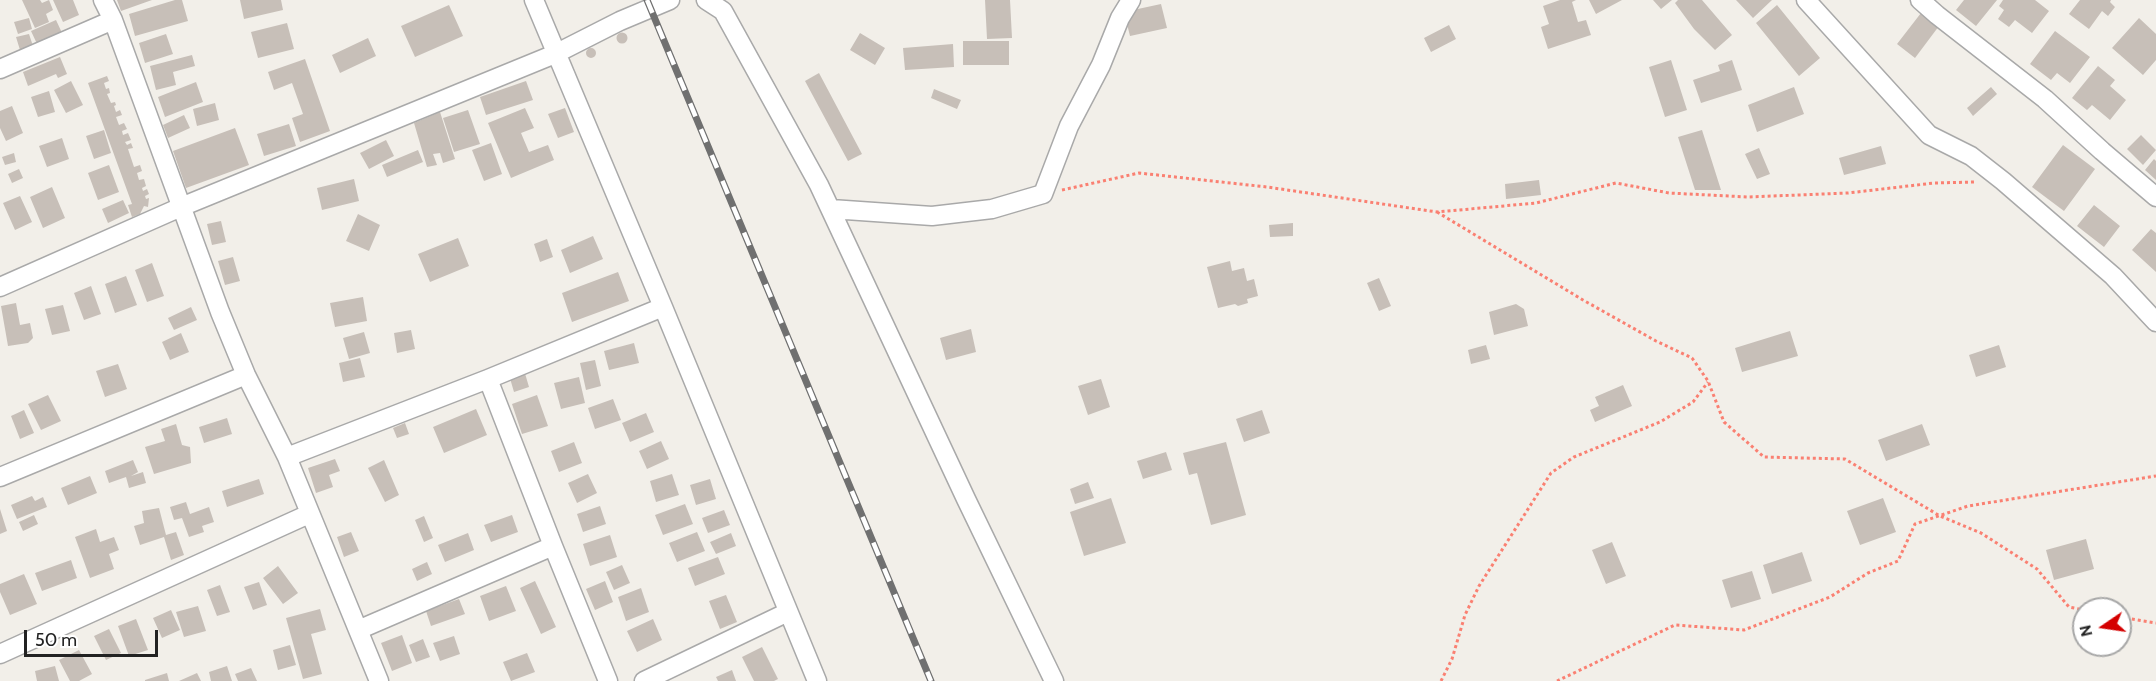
<!DOCTYPE html>
<html>
<head>
<meta charset="utf-8">
<style>
  body { margin:0 }
  #map { position:relative; width:2156px; height:681px; overflow:hidden; background:#f2efe9; font-family:Cabin,sans-serif }
  canvas { display:block }
  .north { position:absolute; left:2072px; top:597px; width:60px; height:60px; box-sizing:border-box; background:#fff; border:2px solid #a7a7a7; border-radius:50%; rotate:257deg; font-size:16px; font-weight:700; line-height:24px; text-align:center; color:#222 }
  .north::after { content:''; display:block; margin:auto; width:21px; height:27px; background:#d40000; clip-path:polygon(50% 0,100% 100%,50% 72%,0 100%) }
  .scale { position:absolute; left:24px; top:630px; width:134px; height:27px; box-sizing:border-box; border:3px solid #222; border-top:0; padding-left:8px; font-size:18px; line-height:21px; white-space:nowrap; color:#222; -webkit-text-stroke:4px #fff; paint-order:stroke }
</style>
</head>
<body>
<div id="map">
<canvas width="2156" height="681"></canvas>
<div class="north">N</div>
<div class="scale">50 m</div>
</div>
<script>
const context = document.querySelector('canvas').getContext('2d');
context.lineJoin = 'round';
function fill(path, color) {
  context.fillStyle = color;
  context.fill(path, 'evenodd');
}
function poly(rows) {
  const path = new Path2D();
  for (const r of rows) {
    if (r.length === 3) {
      path.moveTo(r[0] + r[2], r[1]);
      path.arc(r[0], r[1], r[2], 0, 2 * Math.PI);
      continue;
    }
    path.moveTo(r[0], r[1]);
    for (let i = 2; i < r.length; i += 2) path.lineTo(r[i], r[i + 1]);
  }
  return path;
}
function trace(path, color, width, dash) {
  context.strokeStyle = color;
  context.lineWidth = width;
  context.lineCap = dash ? 'butt' : 'round';
  context.setLineDash(dash || []);
  context.stroke(path);
}
const building = poly([
  [22,0,40,0,42,3,49,0,53,10,46,14,49,22,35,28],
  [53,0,73,0,79,15,63,22],
  [117,0,152,0,121,11],
  [175,0,182,0,188,21,135,36,129,14],
  [240,0,281,0,283,10,244,19],
  [985,0,1010,0,1012,38,987,39],
  [1560,0,1576,0,1572,2,1578,22,1586,20,1591,35,1548,49,1541,27,1549,24,1543,6],
  [1589,0,1622,0,1596,14],
  [1653,0,1672,0,1661,9],
  [1678,0,1702,0,1732,35,1715,50,1694,29,1675,3],
  [1736,0,1772,0,1753,18],
  [1964,0,1997,0,1976,26,1956,10],
  [2003,0,2035,0,2049,11,2032,33,2015,20,2009,27,1998,19,2004,10,1999,6],
  [2080,0,2111,0,2110,2,2115,7,2108,16,2102,11,2089,29,2069,14],
  [1161,4,1167,28,1130,36,1124,12],
  [449,5,463,36,415,57,401,26],
  [1777,5,1820,58,1799,76,1756,23],
  [1921,13,1939,26,1915,58,1897,44],
  [29,18,32,29,18,34,14,22],
  [2139,18,2156,34,2156,60,2143,75,2112,48],
  [56,20,63,35,38,46,31,31],
  [287,23,294,49,258,58,251,32],
  [1449,25,1456,39,1431,52,1424,38],
  [2055,31,2090,57,2070,83,2057,73,2051,80,2030,64],
  [622,38,5.5],
  [860,33,885,48,875,65,850,50],
  [29,34,33,46,20,50,16,37],
  [166,34,173,54,145,63,139,43],
  [368,38,376,56,340,73,332,55],
  [963,41,1009,41,1009,65,963,65],
  [953,44,954,67,905,70,903,48],
  [591,53,5],
  [192,55,195,66,173,72,176,85,156,90,150,66],
  [60,57,67,74,58,78,56,74,28,86,23,72],
  [305,59,330,131,300,142,292,118,303,114,292,83,274,90,268,72],
  [1671,60,1687,110,1665,117,1649,67],
  [1732,60,1742,90,1701,103,1693,80,1720,71,1718,65],
  [2098,66,2115,80,2110,86,2126,100,2110,120,2092,105,2087,110,2072,98],
  [819,73,862,154,848,161,805,81],
  [107,76,109,81,104,83,106,89,109,88,110,93,107,94,111,103,115,102,116,105,114,106,116,112,120,110,122,115,116,117,119,125,124,123,127,129,122,131,123,135,128,133,131,140,125,142,127,145,131,143,133,148,128,149,134,167,140,165,142,171,137,173,139,180,144,179,146,186,142,188,143,191,147,189,149,194,145,196,146,199,149,198,148,207,144,206,140,214,132,217,128,205,132,204,88,83],
  [71,81,83,105,66,113,54,90],
  [526,81,533,100,486,115,480,97],
  [196,82,203,102,165,117,158,97],
  [1794,87,1804,114,1757,132,1748,105],
  [1991,87,1997,94,1973,116,1967,108],
  [934,89,961,100,957,109,931,98],
  [49,91,55,112,38,117,31,97],
  [215,103,219,120,197,126,193,109],
  [12,106,23,133,6,141,0,128,0,111],
  [525,108,534,128,521,133,529,152,548,145,554,160,511,178,488,123],
  [565,108,574,132,558,138,548,114],
  [468,110,480,144,454,152,443,118],
  [440,112,455,159,443,163,440,153,433,154,437,165,427,167,414,123],
  [184,115,190,128,168,138,163,125],
  [289,124,296,146,264,156,257,134],
  [235,128,249,165,186,188,173,151],
  [104,130,111,153,94,159,86,136],
  [1702,130,1721,190,1695,190,1678,137],
  [2141,135,2156,150,2143,165,2127,149],
  [62,138,69,159,47,167,39,146],
  [386,140,394,156,369,169,360,153],
  [491,143,502,174,484,181,472,150],
  [2063,145,2095,169,2064,211,2032,187],
  [1881,146,1886,164,1844,175,1839,158],
  [1759,148,1770,174,1757,179,1745,154],
  [418,150,423,162,387,177,382,165],
  [14,153,16,162,5,165,2,157],
  [2154,159,2156,161,2156,180,2145,170],
  [109,165,119,192,98,200,88,173],
  [19,169,23,178,12,183,8,174],
  [354,179,359,201,322,210,317,188],
  [1539,180,1541,195,1506,199,1505,184],
  [52,187,65,218,43,228,30,197],
  [20,196,32,222,15,230,3,203],
  [123,200,129,213,108,223,102,209],
  [2094,205,2120,226,2104,247,2077,226],
  [358,214,380,225,369,251,346,241],
  [221,221,226,242,212,245,207,224],
  [1293,223,1293,236,1270,237,1269,225],
  [2151,229,2156,233,2156,272,2132,250],
  [593,236,603,259,570,273,561,250],
  [458,238,469,266,430,282,418,254],
  [547,239,553,257,540,262,534,244],
  [233,257,240,281,225,285,218,261],
  [1230,261,1232,271,1244,268,1247,281,1254,279,1258,296,1247,299,1248,303,1238,306,1235,304,1218,308,1207,267],
  [152,263,164,296,147,302,135,270],
  [618,272,629,301,572,322,562,293],
  [126,276,137,305,115,313,105,284],
  [1379,278,1391,306,1379,311,1367,283],
  [91,286,101,314,84,320,74,293],
  [363,297,367,321,335,327,330,303],
  [16,303,20,325,30,323,33,338,28,343,8,346,1,306],
  [1516,304,1524,309,1528,326,1494,335,1489,312],
  [63,305,70,331,52,335,45,309],
  [191,307,197,320,174,330,168,318],
  [971,329,976,352,946,360,940,338],
  [411,330,415,349,397,353,394,333],
  [1790,331,1798,356,1742,372,1735,348],
  [364,332,370,353,349,359,343,338],
  [181,333,189,352,170,360,162,342],
  [634,343,639,363,609,370,604,351],
  [1486,345,1490,359,1471,364,1468,350],
  [1999,345,2006,367,1976,377,1969,355],
  [360,358,365,377,343,382,339,363],
  [595,360,601,386,586,390,580,363],
  [118,364,127,389,105,397,96,371],
  [524,370,529,387,514,392,509,375],
  [579,377,585,403,561,409,554,383],
  [1101,379,1110,407,1088,415,1078,386],
  [1623,385,1632,406,1595,422,1590,410,1599,406,1595,397],
  [48,395,61,421,41,430,28,404],
  [537,395,548,426,522,434,512,404],
  [613,399,621,420,595,429,588,408],
  [476,409,487,435,444,453,433,427],
  [24,410,34,433,20,439,11,416],
  [1262,410,1270,433,1244,442,1236,419],
  [646,413,654,432,630,442,622,423],
  [227,418,232,434,204,443,199,427],
  [405,423,409,434,397,438,393,428],
  [176,424,182,445,190,447,191,463,154,474,145,447,165,441,161,429],
  [1922,424,1930,445,1886,461,1878,440],
  [661,441,669,459,647,469,639,451],
  [574,442,582,463,559,472,551,451],
  [1226,442,1246,515,1211,525,1197,473,1189,475,1183,453],
  [1166,452,1172,470,1143,479,1137,461],
  [335,459,340,471,329,475,333,487,316,493,308,468],
  [133,460,138,472,131,476,143,472,146,483,129,488,126,477,109,483,105,471],
  [384,460,399,495,385,502,368,468],
  [588,474,597,493,577,503,568,483],
  [672,474,679,495,656,502,650,481],
  [90,476,97,493,68,505,61,488],
  [259,479,264,494,227,507,222,491],
  [710,479,716,499,696,505,690,485],
  [1088,482,1094,498,1075,504,1070,489],
  [32,496,35,501,43,497,47,507,17,519,11,505],
  [1111,498,1126,543,1084,556,1070,512],
  [1883,498,1896,532,1860,545,1847,511],
  [186,502,190,514,209,507,214,522,202,526,204,532,189,537,182,518,174,520,170,507],
  [685,504,693,524,663,535,655,515],
  [600,506,606,524,583,532,577,514],
  [159,508,166,535,176,532,184,555,171,560,164,537,140,545,134,526,144,523,142,511],
  [0,509,7,531,0,534],
  [724,510,730,525,708,533,702,518],
  [34,515,38,524,23,531,19,522],
  [512,515,518,532,491,542,484,525],
  [424,516,433,538,424,542,415,520],
  [96,529,100,542,114,537,119,550,109,554,114,569,90,578,75,537],
  [351,532,359,551,344,557,337,537],
  [697,532,705,551,677,562,669,543],
  [468,533,474,550,445,562,438,545],
  [731,533,736,546,716,554,710,542],
  [610,535,617,557,590,566,583,544],
  [2086,539,2094,569,2054,580,2046,550],
  [1612,542,1626,576,1606,584,1592,550],
  [1802,552,1812,581,1772,594,1763,565],
  [718,557,725,574,695,586,688,568],
  [71,560,77,578,42,591,35,573],
  [427,562,432,574,417,581,412,569],
  [622,565,630,583,614,590,606,572],
  [278,566,298,593,283,604,263,578],
  [1752,571,1761,599,1731,608,1722,580],
  [24,574,37,604,10,615,0,592,0,584],
  [535,581,556,627,541,634,520,588],
  [605,581,613,602,595,610,586,589],
  [259,582,267,605,253,610,244,587],
  [220,585,230,612,217,616,207,590],
  [506,586,516,611,489,621,480,596],
  [641,588,649,612,626,621,618,597],
  [726,595,737,622,720,629,709,601],
  [459,599,465,614,431,626,426,611],
  [198,606,206,631,184,637,176,612],
  [320,609,326,630,311,634,322,674,303,679,286,618],
  [171,610,180,630,162,638,153,618],
  [136,619,148,650,129,656,118,626],
  [653,619,662,640,637,652,627,631],
  [109,629,121,653,106,660,94,636],
  [402,635,412,663,392,671,381,643],
  [454,636,460,654,440,661,433,643],
  [423,639,430,657,416,662,409,645],
  [290,645,296,665,278,670,273,650],
  [762,647,778,679,774,681,754,681,742,657],
  [79,650,92,674,79,681,70,681,59,660],
  [527,653,535,672,511,681,503,662],
  [55,666,59,681,37,681,35,671],
  [227,666,232,681,211,681,209,672],
  [251,668,257,681,238,681,235,674],
  [732,670,736,681,718,681,716,677],
  [167,673,169,681,145,681,145,680],
  [197,673,201,681,179,681]
]);
const path = poly([
  [1062,190,1139,173,1267,187,1437,212,1536,203,1616,183,1669,193,1748,197,1848,193,1934,183,1974,182],
  [1437,212,1583,300,1656,341,1692,358,1708,381,1724,422,1764,457,1845,459,1940,516,1981,533,2037,569,2069,607,2084,610],
  [2120,617,2156,623],
  [1441,681,1452,659,1465,615,1479,586,1551,473,1574,457,1660,422,1693,402,1708,382],
  [1557,681,1675,625,1744,630,1830,597,1868,573,1898,561,1915,524,1968,506,2156,476]
]);
const minor = poly([
  [103,0,113,20,220,312,246,375,287,457,379,681],
  [534,0,663,307,817,681],
  [706,0,723,11,819,185,966,499,1054,681],
  [1806,0,1929,135,1971,156,2003,181,2113,276,2156,322],
  [1920,0,1937,15,2045,99,2102,151,2156,197],
  [0,69,113,20],
  [831,209,932,216,992,209,1043,194,1069,126,1101,65,1120,18,1131,0],
  [0,287,181,207,555,54,620,21,670,0],
  [488,379,553,546,608,681],
  [287,457,488,379,663,307],
  [0,477,246,375],
  [358,630,553,546],
  [0,654,309,514],
  [644,681,788,612]
]);
const rail = poly([
  [647,0,931,681]
]);
fill(building, '#c7bfb8');
trace(minor, '#a9a9a9', 21);
trace(path, '#fa8072', 3, [3, 3]);
trace(minor, '#fff', 18);
trace(rail, '#707070', 7);
trace(rail, '#fff', 4.5, [14]);
</script>
</body>
</html>
